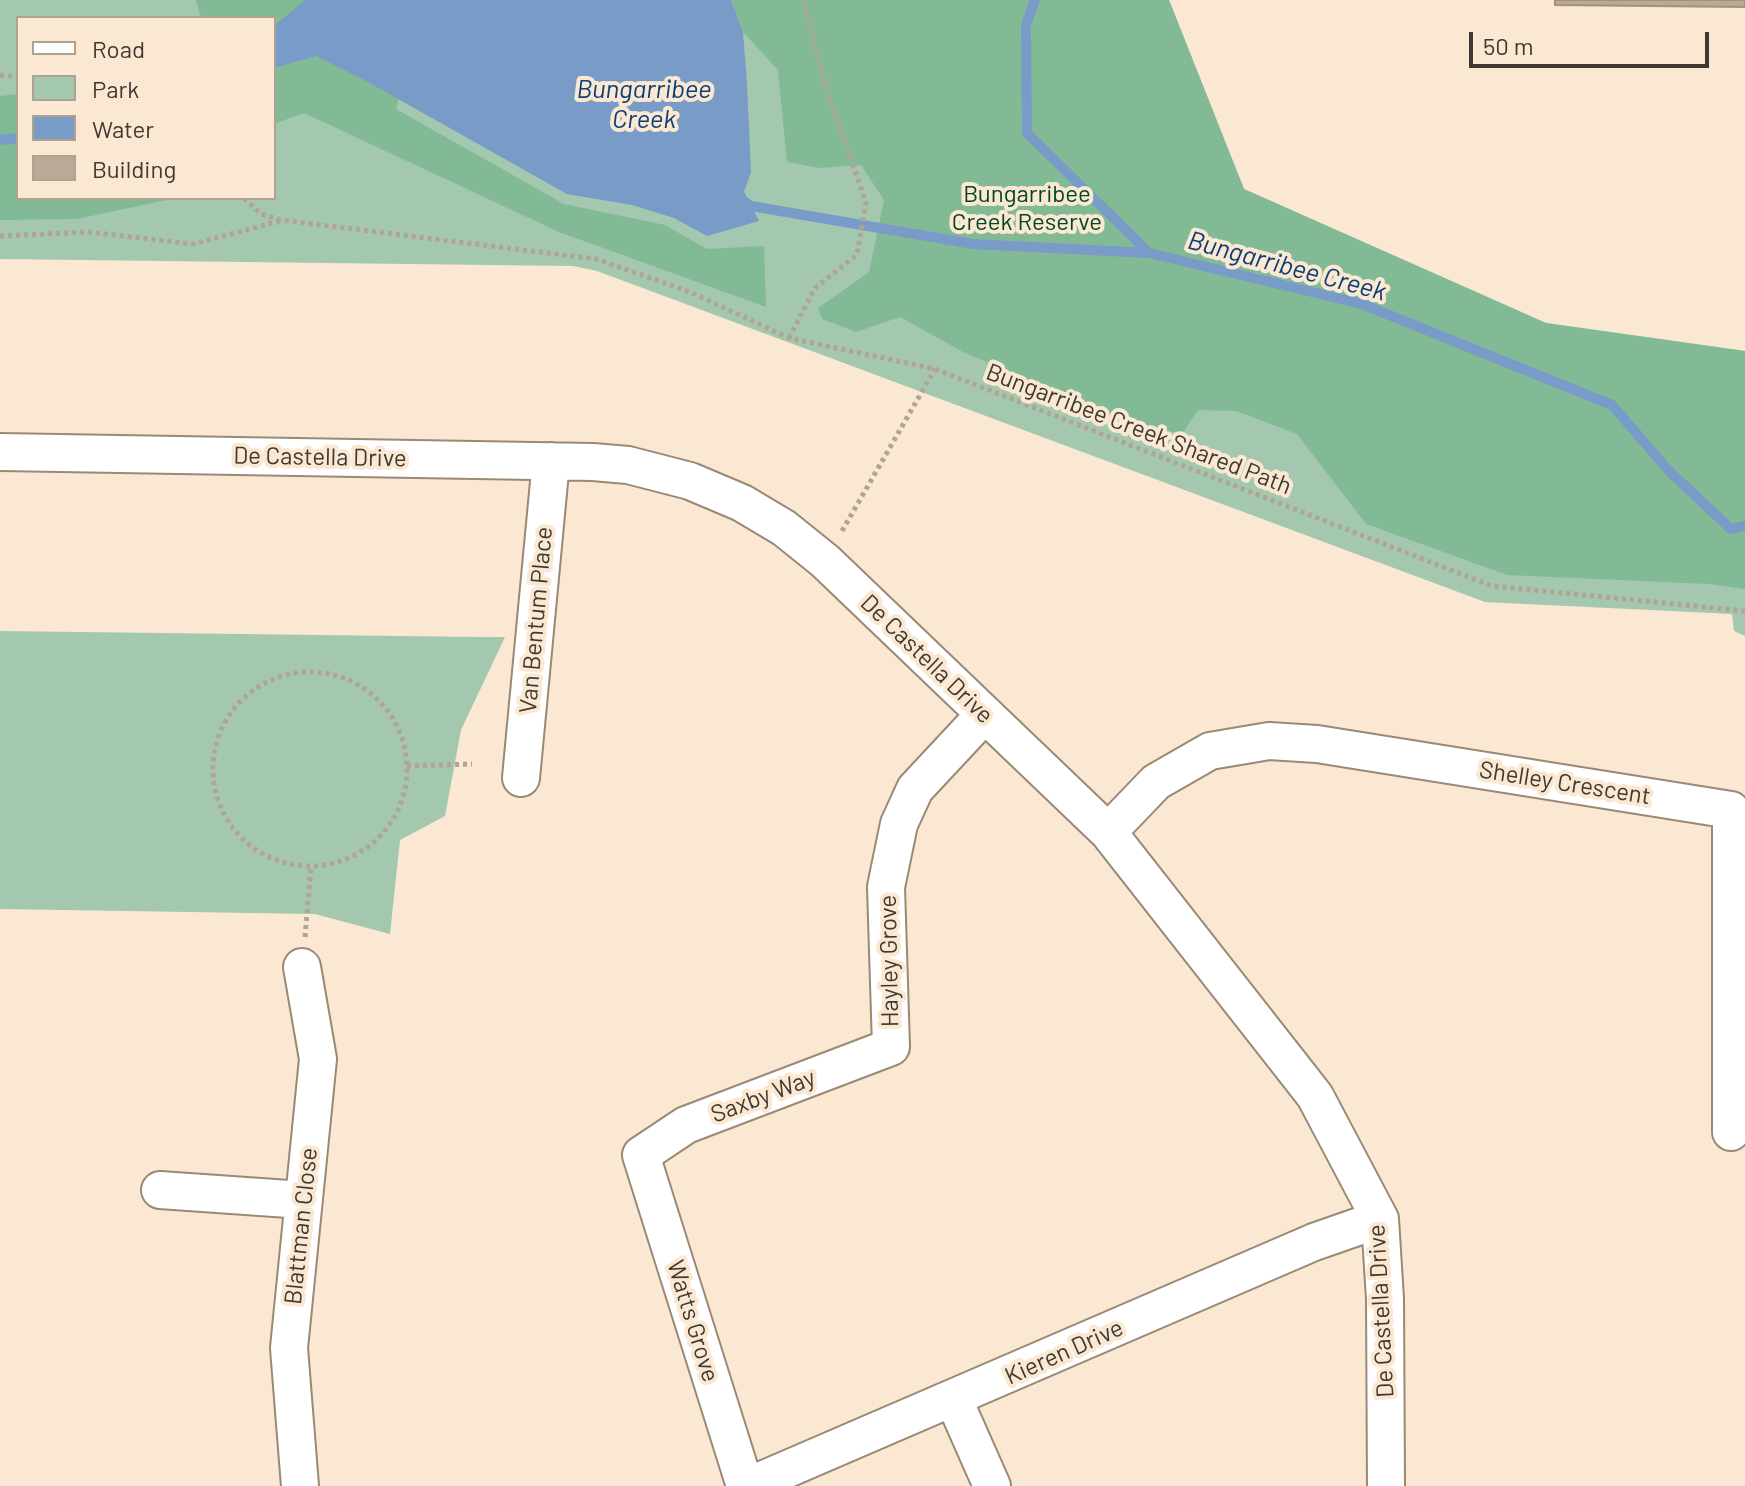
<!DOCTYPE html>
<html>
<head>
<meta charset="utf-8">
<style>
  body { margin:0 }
  #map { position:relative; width:1745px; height:1486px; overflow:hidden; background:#fae8d2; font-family:Barlow,sans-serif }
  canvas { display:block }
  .legend { position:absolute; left:16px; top:16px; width:260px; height:184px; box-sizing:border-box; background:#fae8d2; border:2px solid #b0a292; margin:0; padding:10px 14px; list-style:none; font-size:24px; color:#403931 }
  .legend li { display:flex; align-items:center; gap:16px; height:40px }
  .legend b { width:40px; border:2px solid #b0a292 }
  .scale { position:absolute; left:1469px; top:32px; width:240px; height:36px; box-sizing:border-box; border:4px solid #403931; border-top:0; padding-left:10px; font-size:24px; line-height:28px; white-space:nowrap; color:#403931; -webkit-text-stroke:6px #fae8d2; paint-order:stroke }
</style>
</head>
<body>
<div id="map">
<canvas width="1745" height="1486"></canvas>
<ul class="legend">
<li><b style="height:10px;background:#fff"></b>Road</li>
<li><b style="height:22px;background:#a3c8af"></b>Park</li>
<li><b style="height:22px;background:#789bc8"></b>Water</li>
<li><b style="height:22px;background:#baa995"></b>Building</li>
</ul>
<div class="scale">50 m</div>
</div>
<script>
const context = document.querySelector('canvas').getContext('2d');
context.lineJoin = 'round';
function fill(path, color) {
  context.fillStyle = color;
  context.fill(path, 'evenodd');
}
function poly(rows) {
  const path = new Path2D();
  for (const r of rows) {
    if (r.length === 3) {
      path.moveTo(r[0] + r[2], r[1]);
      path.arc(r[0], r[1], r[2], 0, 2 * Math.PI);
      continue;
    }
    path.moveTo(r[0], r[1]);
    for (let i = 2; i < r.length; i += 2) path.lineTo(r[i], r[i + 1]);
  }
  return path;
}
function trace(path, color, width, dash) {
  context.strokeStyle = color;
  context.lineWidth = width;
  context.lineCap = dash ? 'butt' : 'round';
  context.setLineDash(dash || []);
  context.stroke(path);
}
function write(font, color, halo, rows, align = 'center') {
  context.font = font + ' Barlow,sans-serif';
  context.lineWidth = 8;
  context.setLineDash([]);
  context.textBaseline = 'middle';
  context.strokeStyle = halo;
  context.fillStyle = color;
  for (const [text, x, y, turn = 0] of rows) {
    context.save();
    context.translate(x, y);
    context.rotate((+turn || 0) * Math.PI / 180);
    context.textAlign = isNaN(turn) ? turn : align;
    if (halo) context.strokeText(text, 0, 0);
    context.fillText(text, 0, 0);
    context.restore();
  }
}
const green = poly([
  [0,0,1169,0,1244,189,1546,323,1745,351,1745,636,1734,631,1732,614,1485,602,597,271,573,266,0,259],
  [18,18,274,18,274,198,18,198],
  [0,631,478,637,505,637,461,730,445,816,400,840,390,934,315,914,0,909]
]);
const forest = poly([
  [196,0,431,0,416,35,396,109,564,204,665,225,707,249,764,246,766,307,559,232,304,113,274,124,274,18,201,18],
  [731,0,1169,0,1244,189,1546,323,1745,351,1745,589,1708,584,1507,575,1366,524,1297,434,1236,411,1198,410,1182,434,1073,412,1018,375,963,352,900,317,856,332,822,319,818,308,869,272,884,200,861,165,819,168,787,162,778,70,743,32],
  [18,94,18,198,176,198,77,219,0,220,0,96]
]);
const water = poly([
  [305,0,731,0,743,32,747,84,751,172,744,192,759,221,707,236,674,218,632,205,567,194,368,82,316,56,274,68,274,26]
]);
const stream = poly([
  [1035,0,1026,25,1027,133,1149,253,1362,304,1612,405,1670,472,1731,529,1745,526],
  [0,140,18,138],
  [742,200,751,206,973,244,1149,253]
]);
const building = poly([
  [1555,0,1745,0,1745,7,1555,5,1555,0]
]);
const path = poly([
  [0,75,18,77],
  [244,198,261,214,281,220,596,259,690,292,789,338,935,369,1492,586,1745,611],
  [0,236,88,232,193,244,280,221],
  [789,338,815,288,857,255,866,202,826,88,803,0],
  [842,531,935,369],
  [310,769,97],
  [407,766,472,764],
  [305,937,311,866]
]);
const minor = poly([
  [0,452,593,462,628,465,690,481,742,503,784,528,825,561,1108,832,1315,1096,1380,1219,1385,1299,1386,1486],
  [521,778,551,461],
  [1108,832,1156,782,1210,751,1269,741,1317,744,1731,810,1731,1132],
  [160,1190,303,1200],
  [954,1400,992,1486],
  [300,1486,289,1348,318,1059,302,967],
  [745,1486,641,1155,686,1125,891,1047,886,887,899,824,915,789,985,714],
  [748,1486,1314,1242,1380,1219]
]);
const parkNames = [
  ["Bungarribee",1027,194],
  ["Creek Reserve",1027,222]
];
const streetNames = [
  ["Bungarribee Creek Shared Path",1139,429,21],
  ["De Castella Drive",320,457,1],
  ["Van Bentum Place",536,620,-85],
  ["De Castella Drive",927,659,44],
  ["Shelley Crescent",1565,783,9],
  ["Hayley Grove",889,961,-91],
  ["Saxby Way",763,1096,-21],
  ["Blattman Close",301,1226,-84],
  ["De Castella Drive",1381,1311,-93],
  ["Watts Grove",693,1321,73],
  ["Kieren Drive",1064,1352,-24]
];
const waterNames = [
  ["Bungarribee",644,89],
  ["Creek",644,119],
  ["Bungarribee Creek",1287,266,15]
];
fill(green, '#a3c8af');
fill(forest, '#83ba96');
fill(water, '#789bc8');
trace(stream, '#789bc8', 10);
fill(building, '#baa995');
trace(building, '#a2917e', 2);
trace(minor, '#998975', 40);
trace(path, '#b1a493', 5, [4, 4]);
trace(minor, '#fff', 36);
write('24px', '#004625', '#fae8d2', parkNames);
write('24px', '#403931', '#fae8d2', streetNames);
write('italic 26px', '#0d3e75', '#fae8d2', waterNames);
</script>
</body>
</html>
